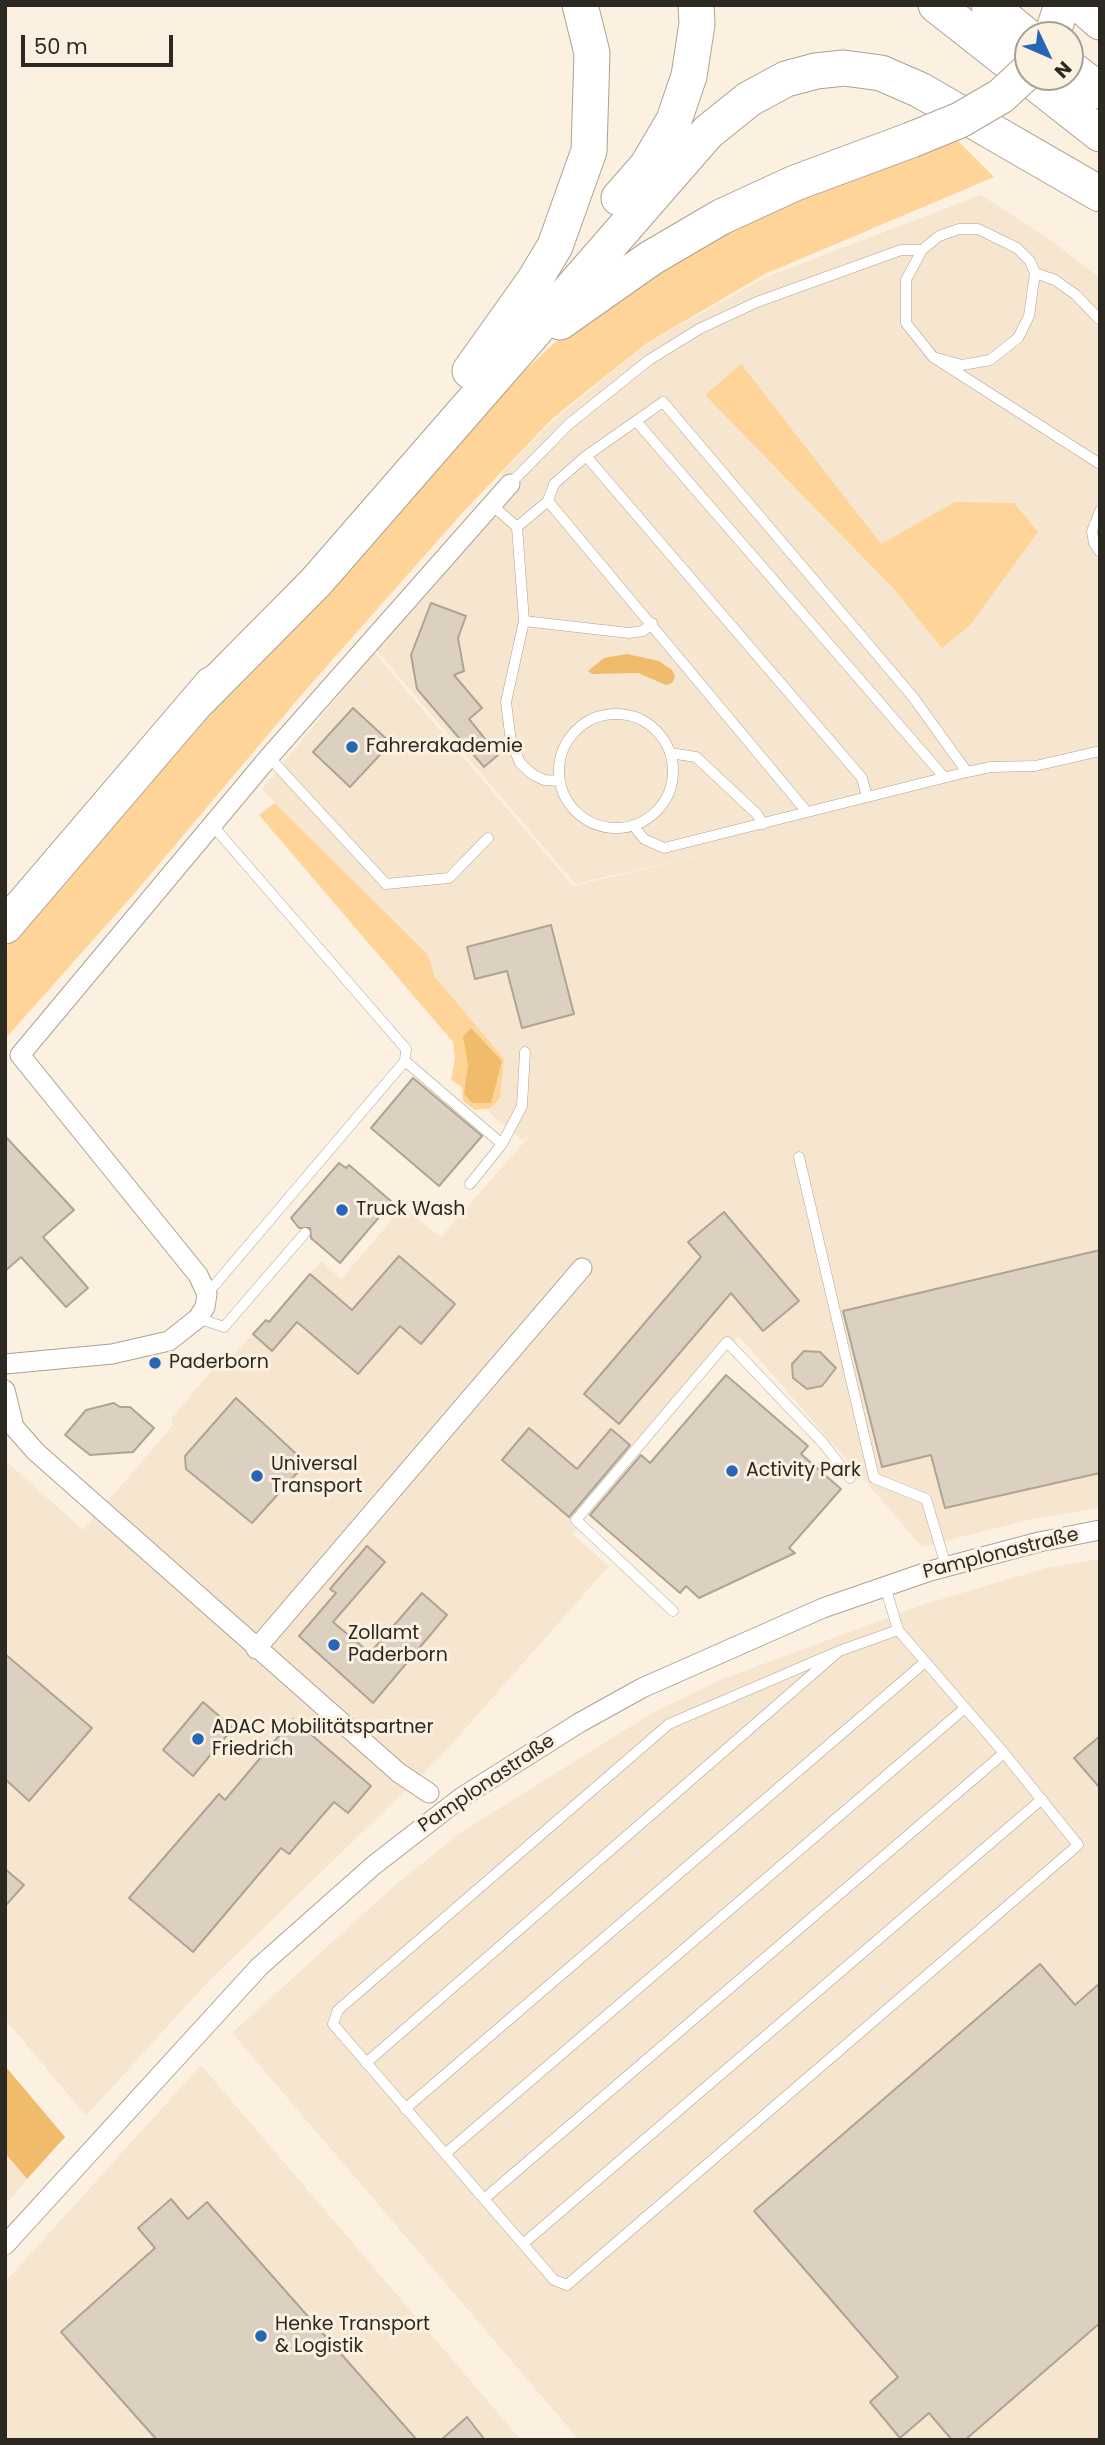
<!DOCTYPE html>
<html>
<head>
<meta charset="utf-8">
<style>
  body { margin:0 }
  #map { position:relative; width:1105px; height:2445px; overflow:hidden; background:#fcf0e0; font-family:Poppins,sans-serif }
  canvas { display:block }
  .frame { position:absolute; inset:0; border:7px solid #2c2822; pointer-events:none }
  .north { position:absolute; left:1014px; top:21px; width:70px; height:70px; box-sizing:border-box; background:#fcf0e0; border:2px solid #a9a094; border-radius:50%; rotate:134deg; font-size:19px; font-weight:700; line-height:28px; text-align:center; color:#2c2822 }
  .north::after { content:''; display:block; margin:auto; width:24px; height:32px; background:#2566b7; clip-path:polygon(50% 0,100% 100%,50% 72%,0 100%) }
  .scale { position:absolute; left:21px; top:35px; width:152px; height:32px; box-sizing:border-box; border:4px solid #2c2822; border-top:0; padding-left:9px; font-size:21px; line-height:24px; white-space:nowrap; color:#2c2822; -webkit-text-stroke:5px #fcf0e0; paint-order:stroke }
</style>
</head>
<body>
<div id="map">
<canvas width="1105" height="2445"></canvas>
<div class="frame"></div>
<div class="north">N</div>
<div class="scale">50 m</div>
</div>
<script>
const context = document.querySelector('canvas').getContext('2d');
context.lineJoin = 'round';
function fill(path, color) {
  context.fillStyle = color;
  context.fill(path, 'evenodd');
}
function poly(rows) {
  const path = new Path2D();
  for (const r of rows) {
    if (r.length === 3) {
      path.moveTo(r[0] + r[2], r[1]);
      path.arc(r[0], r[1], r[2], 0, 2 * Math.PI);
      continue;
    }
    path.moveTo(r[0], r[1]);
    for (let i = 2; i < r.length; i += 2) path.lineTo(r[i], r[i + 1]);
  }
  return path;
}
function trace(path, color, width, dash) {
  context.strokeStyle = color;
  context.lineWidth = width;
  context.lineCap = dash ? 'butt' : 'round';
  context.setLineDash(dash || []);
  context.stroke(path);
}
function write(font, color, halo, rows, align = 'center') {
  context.font = font + ' Poppins,sans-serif';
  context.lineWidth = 6;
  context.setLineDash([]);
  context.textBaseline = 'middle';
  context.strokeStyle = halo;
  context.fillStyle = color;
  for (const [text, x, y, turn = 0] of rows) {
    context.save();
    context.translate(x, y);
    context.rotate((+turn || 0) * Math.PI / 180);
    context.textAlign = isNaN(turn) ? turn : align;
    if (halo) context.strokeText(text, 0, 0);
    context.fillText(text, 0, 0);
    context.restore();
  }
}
const built = poly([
  [981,195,1049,239,1100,278,1100,1508,1032,1519,922,1547,739,1336,572,1534,609,1566,442,1755,206,1984,86,2116,5,2019,5,1460,83,1530,173,1425,171,1419,223,1357,228,1361,266,1320,269,1321,321,1261,341,1279,403,1207,441,1237,532,1133,523,1141,485,1109,491,1108,500,1098,503,1059,435,977,430,959,262,789,374,652,573,886,750,844,575,884,376,650,518,492,501,474,555,419,648,343,766,277],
  [1100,1559,1100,2436,1095,2440,579,2440,232,2033,394,1886,460,1833,654,1712,720,1680,922,1605,1046,1568],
  [201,2065,521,2440,5,2440,5,2282],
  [5,2153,27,2179,5,2206]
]);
const green = poly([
  [957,140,994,177,765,274,647,343,553,418,463,512,303,693,133,895,5,1039,5,949,187,739,462,429,563,335,720,233,853,177],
  [741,364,881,544,955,502,1014,503,1038,532,970,625,942,648,893,588,705,395],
  [275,803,428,955,435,977,504,1059,500,1098,491,1108,475,1110,463,1101,462,1087,451,1080,455,1058,453,1042,259,815]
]);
const water = poly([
  [627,654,659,661,672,670,675,677,672,683,666,685,638,673,592,674,588,671,604,658],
  [471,1028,502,1061,491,1103,472,1103,464,1094,468,1065,463,1036],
  [5,2066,65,2137,27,2179,5,2153]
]);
const building = poly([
  [431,603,466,616,458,638,464,671,454,675,482,708,469,719,498,755,484,767,417,689,411,655,431,603],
  [353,708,391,743,350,787,313,752,353,708],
  [551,925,574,1014,522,1028,507,971,475,979,467,947,551,925],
  [413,1078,482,1136,439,1186,371,1128,413,1078],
  [5,1136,74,1210,43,1237,88,1288,66,1307,21,1257,5,1271,5,1136],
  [339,1163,346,1168,349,1165,392,1202,340,1263,311,1238,310,1228,299,1228,291,1218,339,1163],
  [724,1212,799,1301,763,1331,731,1293,619,1424,584,1394,701,1257,688,1242,724,1212],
  [1100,1250,1100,1473,945,1508,931,1455,882,1467,843,1311,1100,1250],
  [399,1256,455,1304,421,1344,400,1326,358,1374,297,1322,272,1351,253,1334,266,1320,269,1322,310,1274,352,1310,399,1256],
  [804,1351,820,1352,836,1368,822,1386,807,1389,793,1378,792,1364,804,1351],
  [726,1375,808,1446,801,1454,841,1489,789,1548,795,1553,699,1598,686,1586,680,1593,590,1515,641,1455,650,1463,726,1375],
  [236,1398,306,1463,252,1523,186,1469,185,1456,236,1398],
  [114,1403,120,1407,130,1407,154,1428,133,1452,90,1455,65,1435,86,1410,114,1403],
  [529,1428,577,1469,611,1429,630,1445,569,1517,502,1460,529,1428],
  [367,1546,385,1562,333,1622,370,1653,422,1593,447,1615,373,1703,299,1636,336,1593,330,1589,367,1546],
  [5,1654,92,1728,29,1801,5,1779,5,1654],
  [203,1702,233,1728,193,1776,163,1750,203,1702],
  [293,1719,371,1786,348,1813,334,1802,289,1854,281,1848,193,1952,129,1898,219,1794,225,1800,293,1719],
  [1100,1736,1100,1788,1074,1758,1100,1736],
  [5,1869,24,1885,5,1906,5,1869],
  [1040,1964,1075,2005,1100,1983,1100,2323,965,2440,952,2440,929,2413,900,2438,870,2402,898,2377,754,2211,1040,1964],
  [171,2199,188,2219,207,2202,417,2440,157,2440,61,2332,155,2248,138,2228,171,2199],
  [467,2417,485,2440,441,2440,467,2417]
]);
const service = poly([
  [1035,273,1055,280,1076,295,1100,320],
  [933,357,962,365,990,360,1018,338,1029,316,1035,273,1030,261,1017,248,978,229,959,229,939,236,922,250,906,280,906,323,933,357,1100,464],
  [636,421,944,777],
  [586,456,862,778,867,797],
  [510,484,569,424,649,360,699,329,757,302,901,250,922,250],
  [548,501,554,484,586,456,663,402,913,697,967,772,664,848,644,839,633,825],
  [492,505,517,527,524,621,506,702,511,742,520,763,532,774,544,780,560,781],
  [1100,511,1092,531,1094,543,1100,552],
  [517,527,548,501,807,812],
  [524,621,629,633,643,631,652,623],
  [616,771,57],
  [670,753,696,757,757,814,763,824],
  [269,757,386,884,449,878,488,838],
  [967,772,991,767,1035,766,1100,751],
  [405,1061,502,1144,470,1184],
  [502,1144,522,1106,525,1052],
  [799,1157,874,1478,926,1499,946,1566],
  [207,1294,405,1061,406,1049,213,826],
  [198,1318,224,1327,305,1233],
  [673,1611,576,1520,727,1342,823,1443,850,1478],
  [839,1651,669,1724,338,2010,333,2024,554,2280,567,2285,1078,1845,1004,1753,898,1630,885,1586],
  [366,2063,839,1651,898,1630],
  [405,2109,925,1662],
  [445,2154,965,1708],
  [484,2199,1004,1753],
  [524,2243,1042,1799]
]);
const minor = poly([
  [5,1364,112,1354,169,1341,198,1318,205,1307,207,1294,198,1275,20,1055,269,757,510,484],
  [5,1390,14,1427,36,1452,399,1773,429,1793],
  [256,1649,582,1268],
  [5,2245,259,1967,374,1865,462,1797,579,1723,642,1688,823,1608,930,1571,1039,1542,1100,1530]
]);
const motorway = poly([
  [936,5,1100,134],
  [989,5,1028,37],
  [1081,5,1100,22],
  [1052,35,1062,5],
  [1070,68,1100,91],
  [619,198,647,166,674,120,689,76,697,24,696,5],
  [560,322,651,258,721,217,795,183,911,140],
  [470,371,534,281,555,246,589,151,592,53,580,5],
  [199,700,316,582,708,132,749,99,786,79,816,71,844,68,881,73,920,90,1100,194],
  [5,926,212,684]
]);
const motorwayBridge = poly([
  [911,140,960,120,1001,96,1028,71]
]);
const markers = [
  [352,747,7,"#2566b7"],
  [342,1210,7,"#2566b7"],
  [155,1363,7,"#2566b7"],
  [732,1471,7,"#2566b7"],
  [257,1476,7,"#2566b7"],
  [334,1645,7,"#2566b7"],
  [198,1739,7,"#2566b7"],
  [261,2336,7,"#2566b7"]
];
const poiNames = [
  ["Fahrerakademie",366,747],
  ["Truck Wash",356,1210],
  ["Paderborn",169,1363],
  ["Universal",271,1465],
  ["Transport",271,1487],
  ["Activity Park",746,1471],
  ["Zollamt",348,1634],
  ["Paderborn",348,1656],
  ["ADAC Mobilitätspartner",212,1728],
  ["Friedrich",212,1750],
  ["Henke Transport",275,2325],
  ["& Logistik",275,2347]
];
const streetNames = [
  ["Pamplonastraße",1001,1554,-14],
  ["Pamplonastraße",487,1784,-34]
];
fill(built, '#f7e6cf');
fill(green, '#ffd498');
fill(water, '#f0bb6a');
fill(building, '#dcd1c1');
trace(building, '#afa494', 2);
trace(service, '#ada292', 11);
trace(minor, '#ada292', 21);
trace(motorway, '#ada292', 37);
trace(service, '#fff', 10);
trace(minor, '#fff', 19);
trace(motorway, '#fff', 35);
trace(motorwayBridge, '#ada292', 37, []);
trace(motorwayBridge, '#fff', 35);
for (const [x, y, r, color] of markers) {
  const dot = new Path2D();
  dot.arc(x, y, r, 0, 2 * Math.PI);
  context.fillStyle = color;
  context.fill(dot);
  trace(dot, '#fcf0e0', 2.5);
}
write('19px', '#2c2822', '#fcf0e0', poiNames, 'left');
write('19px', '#2c2822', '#fcf0e0', streetNames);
</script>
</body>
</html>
